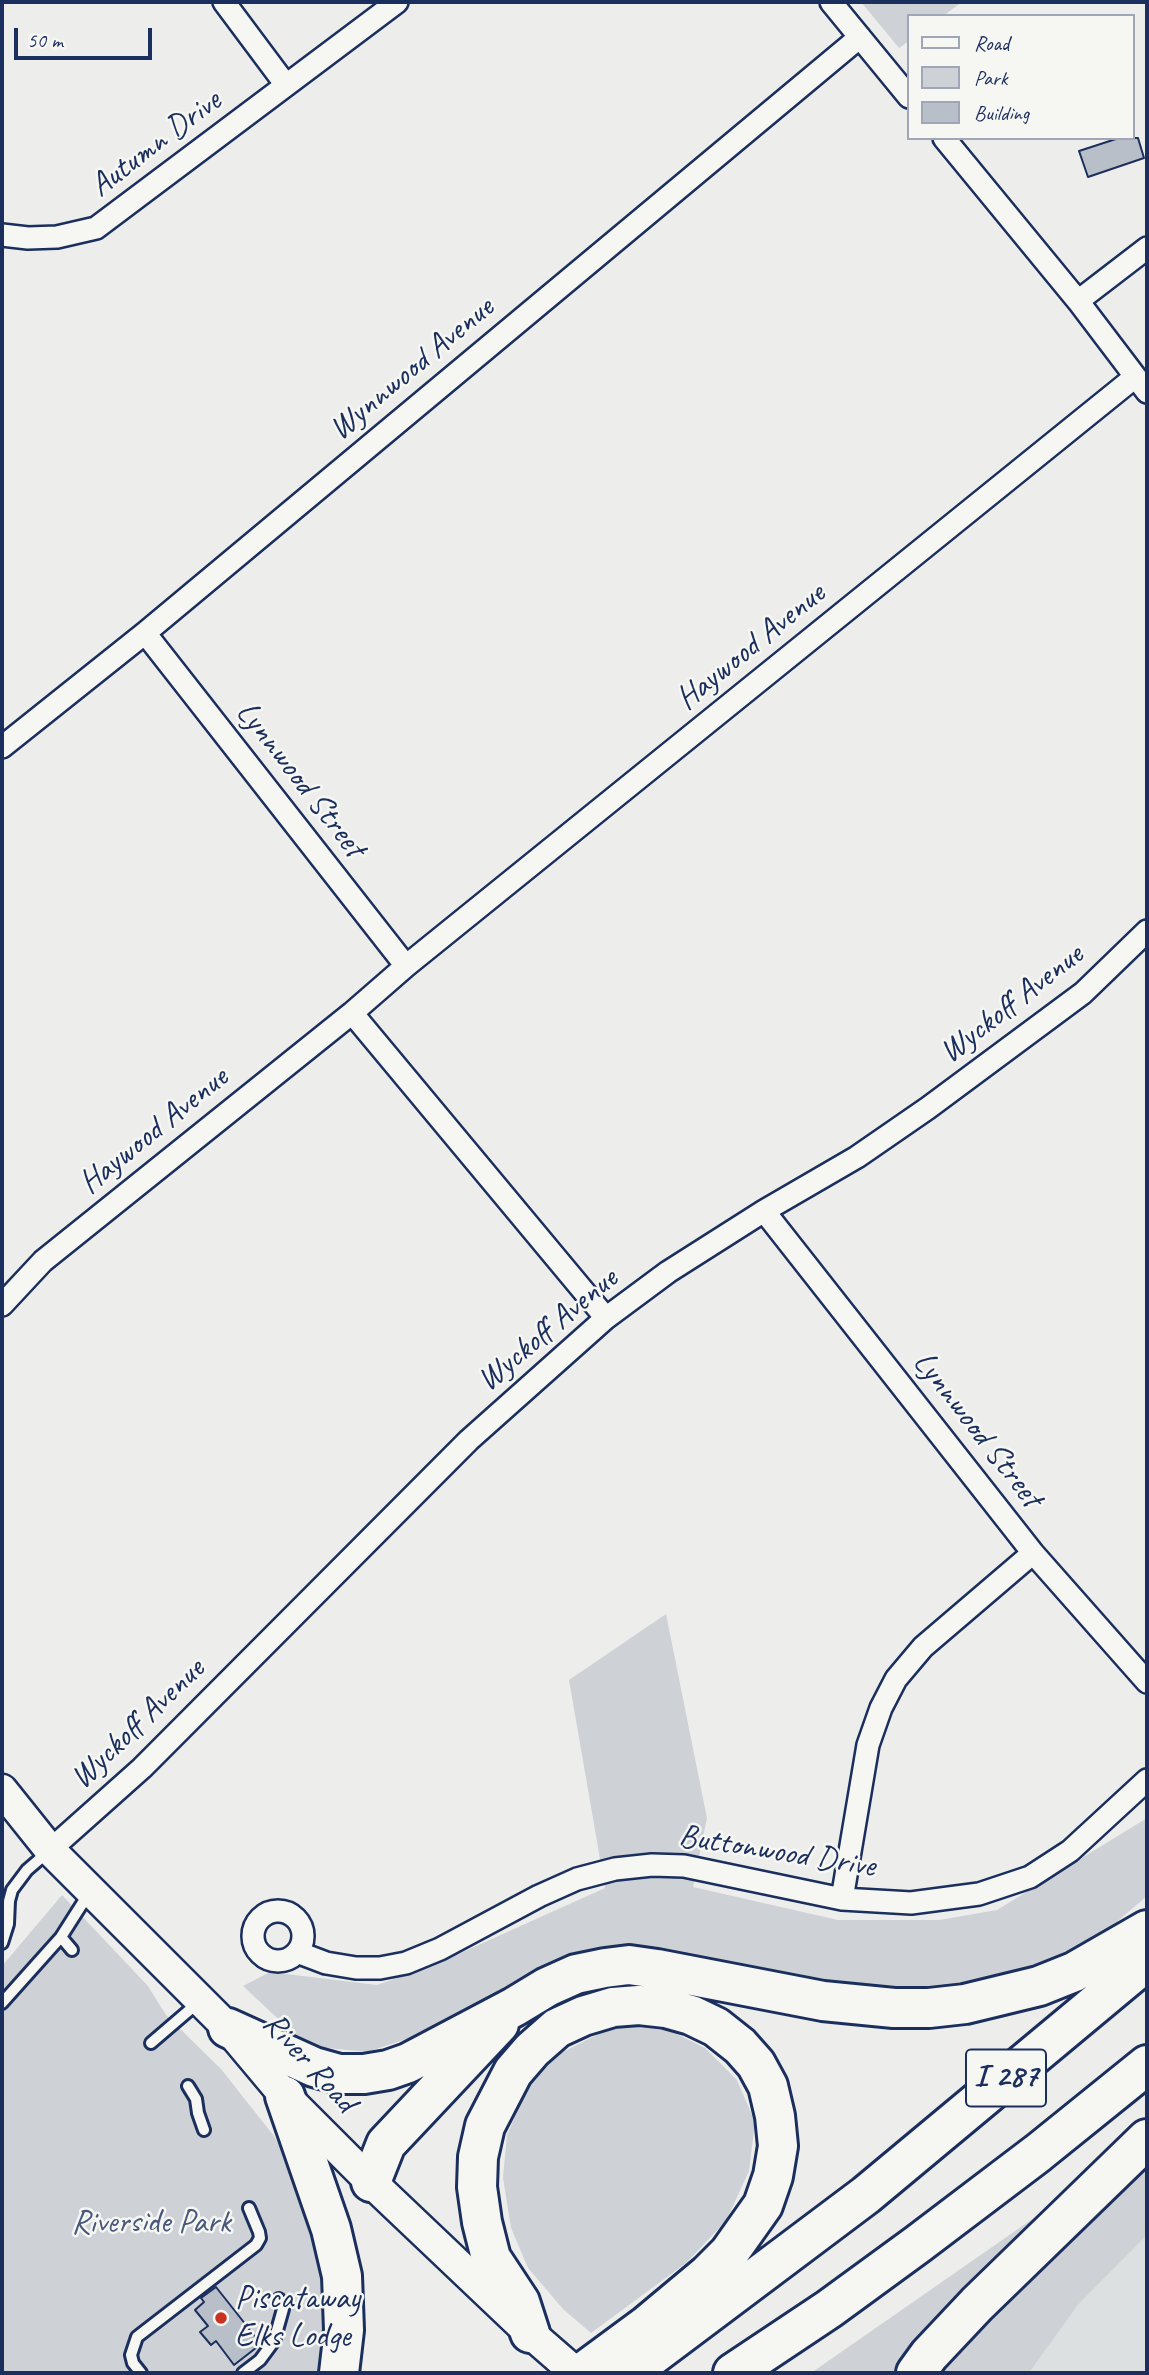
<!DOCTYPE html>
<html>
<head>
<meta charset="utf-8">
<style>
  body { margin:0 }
  #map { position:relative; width:1149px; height:2375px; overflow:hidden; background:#edeeec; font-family:Caveat,sans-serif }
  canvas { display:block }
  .frame { position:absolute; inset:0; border:4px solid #1b2f5e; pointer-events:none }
  .legend { position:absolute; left:907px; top:14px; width:228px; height:126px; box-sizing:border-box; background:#f6f6f2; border:2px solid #9ea6b7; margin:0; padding:9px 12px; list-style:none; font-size:21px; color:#1b2f5e }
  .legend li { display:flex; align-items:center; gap:14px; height:35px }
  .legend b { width:35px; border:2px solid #9ea6b7 }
  .scale { position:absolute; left:14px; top:28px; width:138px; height:32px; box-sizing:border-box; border:4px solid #1b2f5e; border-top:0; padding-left:9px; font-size:21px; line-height:24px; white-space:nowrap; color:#1b2f5e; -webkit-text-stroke:5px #f6f6f2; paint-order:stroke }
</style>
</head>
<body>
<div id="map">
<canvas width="1149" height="2375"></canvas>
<div class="frame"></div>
<ul class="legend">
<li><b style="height:9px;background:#f6f6f2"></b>Road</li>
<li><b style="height:19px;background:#ced2d7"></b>Park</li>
<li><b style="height:19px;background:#b9bfc8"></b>Building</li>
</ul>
<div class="scale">50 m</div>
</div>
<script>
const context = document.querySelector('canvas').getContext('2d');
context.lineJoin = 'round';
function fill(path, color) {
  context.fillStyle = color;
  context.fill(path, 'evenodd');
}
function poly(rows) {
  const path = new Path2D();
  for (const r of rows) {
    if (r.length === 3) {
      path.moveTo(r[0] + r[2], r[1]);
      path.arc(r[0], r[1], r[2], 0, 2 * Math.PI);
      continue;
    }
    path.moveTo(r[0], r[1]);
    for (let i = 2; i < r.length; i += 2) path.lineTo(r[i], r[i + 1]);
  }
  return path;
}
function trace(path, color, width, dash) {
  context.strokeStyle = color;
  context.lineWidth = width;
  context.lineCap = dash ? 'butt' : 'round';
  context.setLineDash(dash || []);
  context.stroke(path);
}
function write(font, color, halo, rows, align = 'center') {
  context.font = font + ' Caveat,sans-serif';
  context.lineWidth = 5;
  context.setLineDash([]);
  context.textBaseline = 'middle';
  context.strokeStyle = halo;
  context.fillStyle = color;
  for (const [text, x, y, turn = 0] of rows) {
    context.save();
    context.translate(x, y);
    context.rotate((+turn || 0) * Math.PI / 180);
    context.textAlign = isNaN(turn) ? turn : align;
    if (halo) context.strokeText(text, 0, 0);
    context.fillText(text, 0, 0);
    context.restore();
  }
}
const built = poly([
  [1147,2235,1147,2373,1029,2373,1078,2305]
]);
const green = poly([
  [861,2,962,2,943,16,909,16,909,41,899,48],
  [666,1614,707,1818,693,1887,838,1920,939,1920,997,1910,1147,1818,1147,1896,1091,1944,1028,1972,948,1991,834,1982,717,1960,626,1949,543,1968,434,2030,367,2052,307,2046,243,1986,270,1972,377,1985,434,1965,605,1888,569,1680],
  [62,1895,148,1986,166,2015,221,2069,274,2136,296,2178,330,2274,324,2373,2,2373,2,1966],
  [659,2025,705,2048,737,2080,755,2122,749,2171,726,2221,686,2263,591,2333,563,2309,528,2268,511,2228,503,2178,507,2135,529,2084,559,2054,612,2027],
  [1147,2162,1147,2235,1078,2305,1029,2373,941,2373,997,2308],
  [1064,2197,927,2325,893,2373,811,2373]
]);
const building = poly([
  [1119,138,1138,138,1144,158,1088,177,1079,151,1119,138],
  [216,2287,261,2344,234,2365,216,2341,211,2345,200,2332,208,2326,195,2310,204,2302,201,2298,216,2287]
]);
const lane = poly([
  [61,1937,72,1950],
  [2,1943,8,1924,9,1901,12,1890,27,1870,49,1851],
  [2,2003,61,1937,89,1893],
  [151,2043,200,2001],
  [188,2086,196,2099,198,2113,204,2130],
  [141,2373,133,2363,131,2355,137,2337,256,2245,260,2238,259,2232,249,2208],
  [243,2373,260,2360,274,2341,283,2309,279,2299]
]);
const street = poly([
  [224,2,286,85],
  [831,2,909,97],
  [944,138,1078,301,1147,392],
  [2,235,28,238,57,237,96,228,397,2],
  [1078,301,1147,248],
  [145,633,406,966],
  [2,747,145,633,860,37],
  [352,1013,606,1318],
  [764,1211,1033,1553,1147,1682],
  [2,1305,43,1261,352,1013,406,966,1135,377],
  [50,1850,142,1768,469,1440,606,1318,668,1272,764,1211,857,1157,928,1108,1083,993,1147,931],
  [842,1899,868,1745,881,1708,896,1679,923,1647,1033,1553],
  [278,1936,25],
  [297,1952,326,1963,356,1968,380,1968,406,1963,440,1949,539,1896,577,1879,615,1869,652,1865,684,1866,842,1899,911,1903,979,1894,1030,1877,1070,1851,1147,1780]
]);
const secondary = poly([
  [2,1790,50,1850,228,2028,285,2096,371,2182,530,2333,576,2373]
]);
const highway = poly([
  [228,2028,314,2067,339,2074,364,2074,388,2070,408,2063,514,2007,547,1987,576,1974,605,1968,629,1965,657,1969,823,2001,894,2008,929,2008,965,2004,1039,1986,1074,1972,1147,1930],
  [285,2096,331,2229,342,2276,344,2330,339,2373],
  [371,2182,386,2144,499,2024],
  [530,2333,520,2302,491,2258,482,2222,477,2187,478,2157,485,2126,513,2072,532,2050,557,2028,583,2016,613,2007,639,2005,666,2008,691,2015,716,2027,740,2046,756,2064,768,2086,775,2116,778,2146,773,2176,763,2205,729,2253,708,2274,647,2325,582,2373],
  [629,2373,866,2195,1147,1961],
  [733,2373,829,2309,918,2244,1038,2153,1147,2065],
  [916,2373,929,2355,977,2304,1147,2139]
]);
const markers = [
  [221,2318,7,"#c8321e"]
];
const shields = [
  [1006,2078,80]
];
const shieldNames = [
  ["I 287",1006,2078]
];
const streetNames = [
  ["Autumn Drive",156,144,-37],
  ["Wynnwood Avenue",412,369,-40],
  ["Haywood Avenue",751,647,-39],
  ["Lynnwood Street",300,780,52],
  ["Wyckoff Avenue",1012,1004,-38],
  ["Haywood Avenue",154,1131,-39],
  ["Wyckoff Avenue",548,1330,-40],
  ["Lynnwood Street",977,1430,52],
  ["Wyckoff Avenue",138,1724,-44],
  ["Buttonwood Drive",777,1852,9],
  ["River Road",309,2063,48]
];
const parkNames = [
  ["Riverside Park",151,2223]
];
const poiNames = [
  ["Piscataway",235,2299],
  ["Elks Lodge",235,2337]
];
fill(built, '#dde0e1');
fill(green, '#ced2d7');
fill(building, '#b9bfc8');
trace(building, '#1b2f5e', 2);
trace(lane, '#1b2f5e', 16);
trace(street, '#1b2f5e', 26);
trace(secondary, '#1b2f5e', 35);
trace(highway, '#1b2f5e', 44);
trace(lane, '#f6f6f2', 10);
trace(street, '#f6f6f2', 21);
trace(secondary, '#f6f6f2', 30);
trace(highway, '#f6f6f2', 38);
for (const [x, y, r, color] of markers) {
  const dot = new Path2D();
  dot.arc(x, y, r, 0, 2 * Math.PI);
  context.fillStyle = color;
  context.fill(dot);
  trace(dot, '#f6f6f2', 2.5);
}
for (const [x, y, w] of shields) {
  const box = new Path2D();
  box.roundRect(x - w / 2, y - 28.5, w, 57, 5);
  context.fillStyle = '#f6f6f2';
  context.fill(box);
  trace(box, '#1b2f5e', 2);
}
write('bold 32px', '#1b2f5e', null, shieldNames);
write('33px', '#1b2f5e', '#f6f6f2', streetNames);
write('33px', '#48587c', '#f6f6f2', parkNames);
write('33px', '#1b2f5e', '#f6f6f2', poiNames, 'left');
</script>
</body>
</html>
